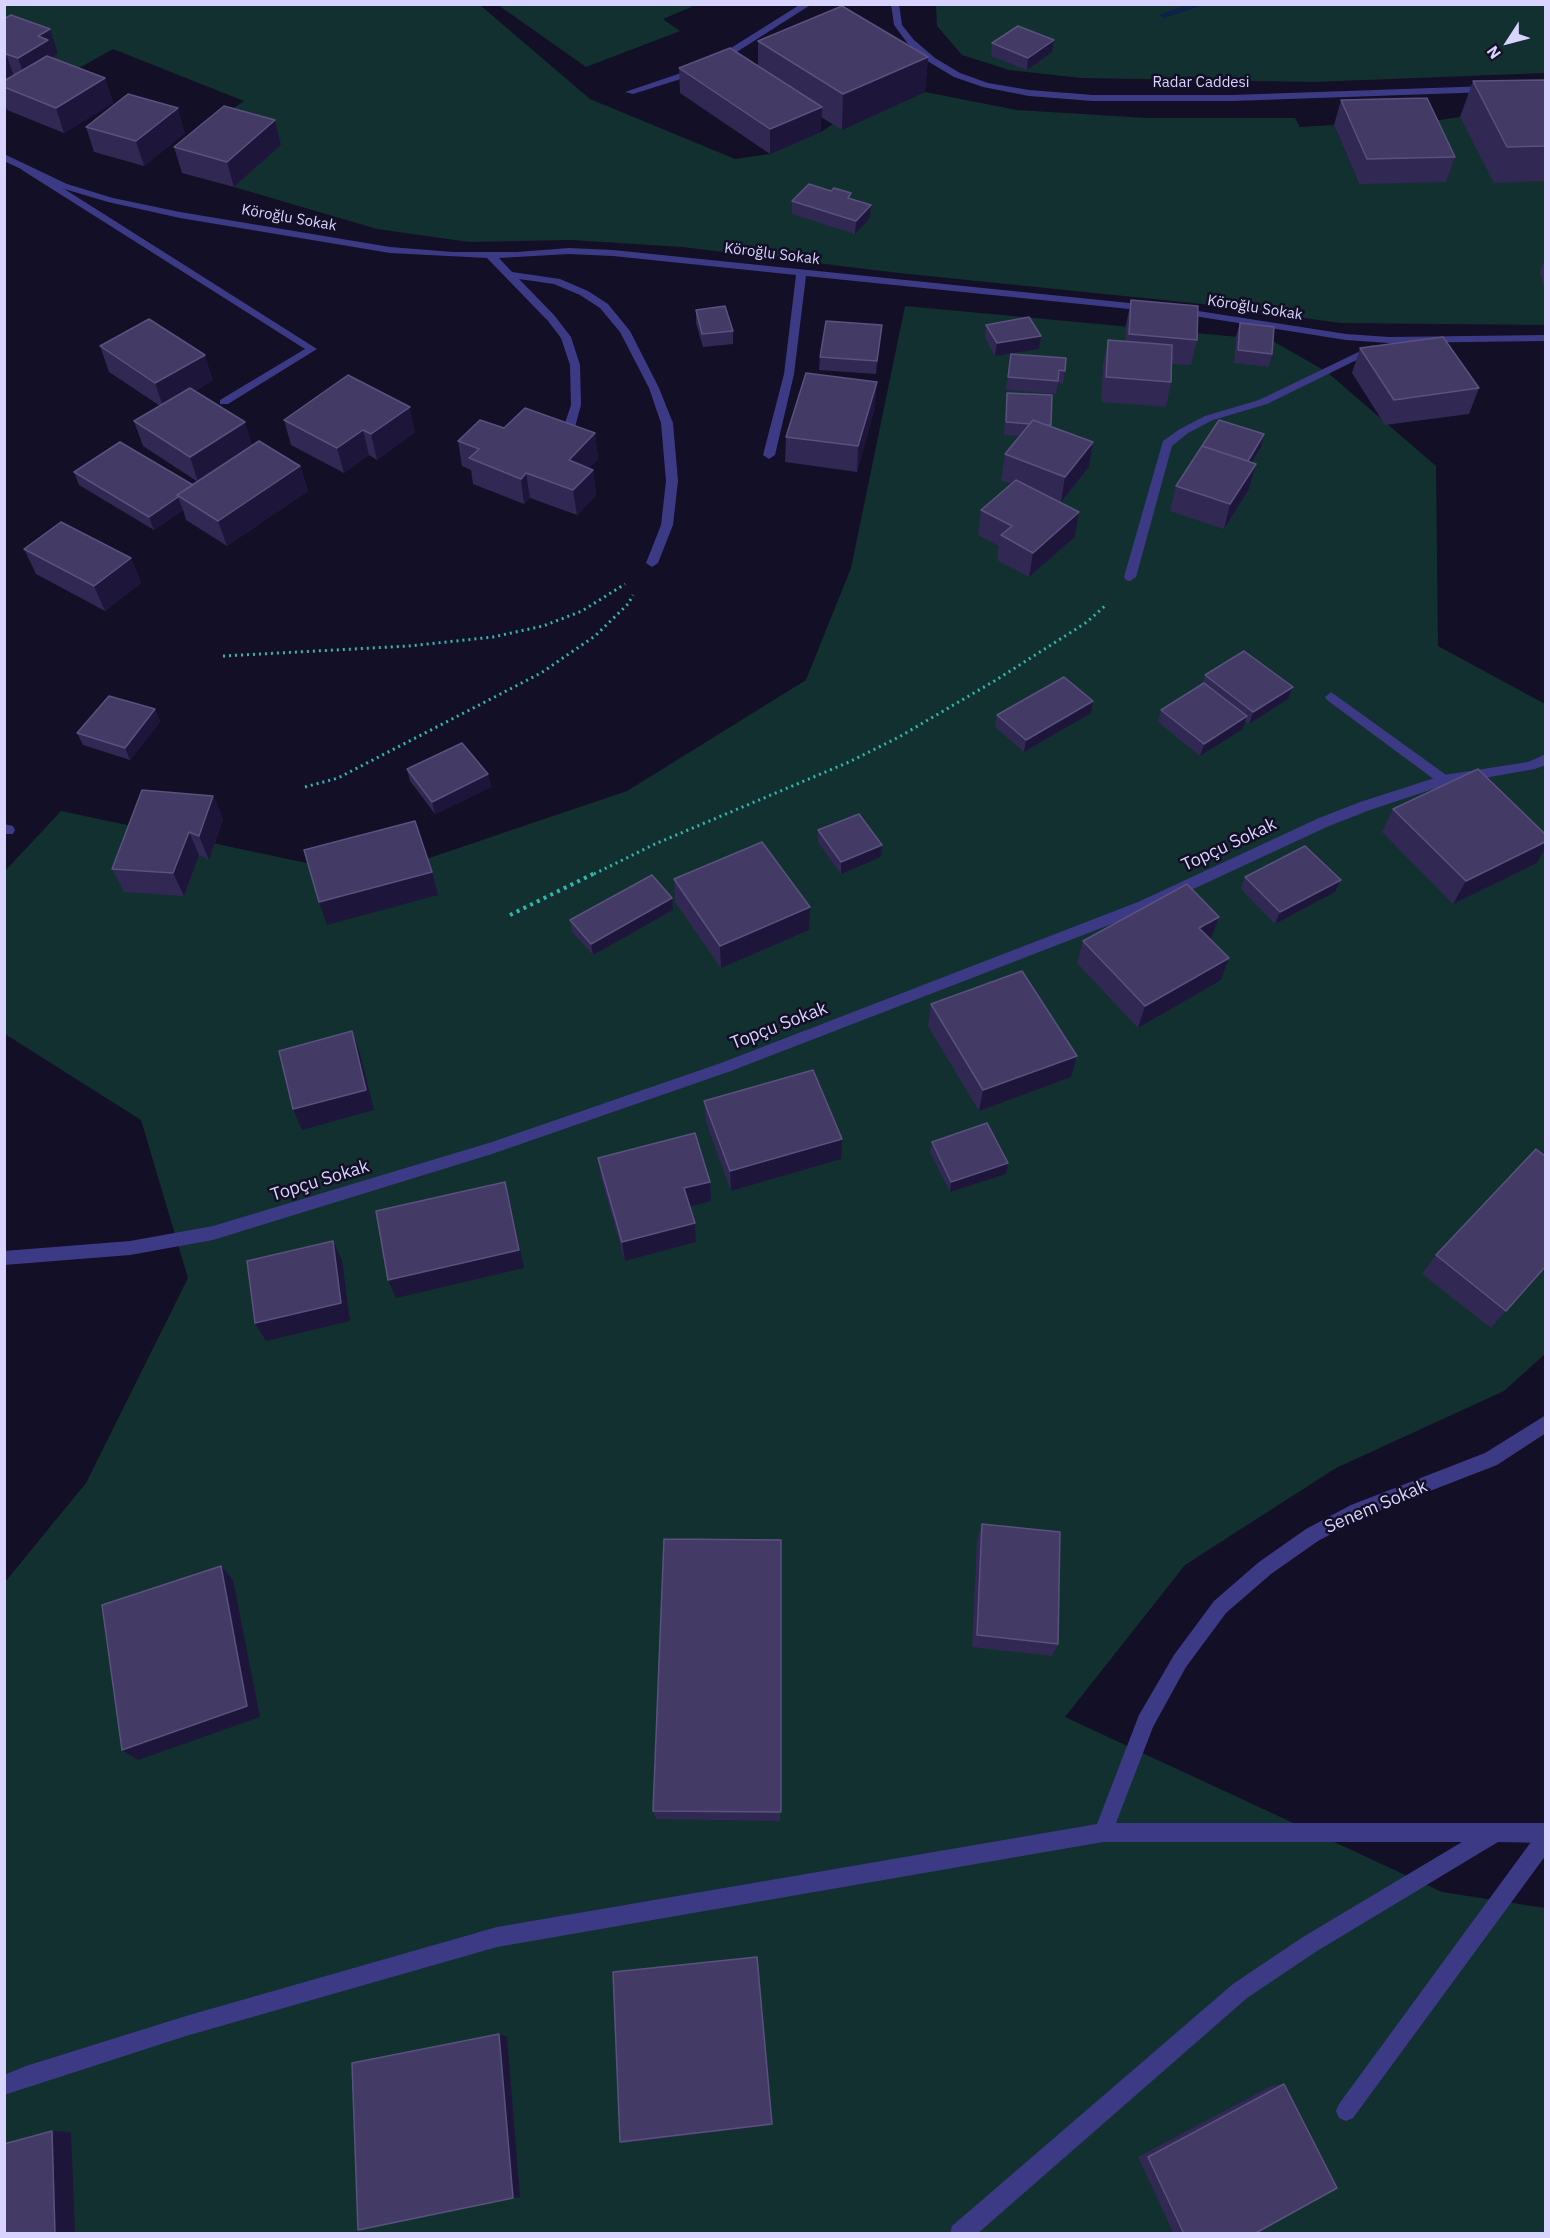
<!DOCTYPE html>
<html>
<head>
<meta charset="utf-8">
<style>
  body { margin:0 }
  #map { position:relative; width:1550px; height:2238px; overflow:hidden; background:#130f26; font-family:"IBM Plex Sans",sans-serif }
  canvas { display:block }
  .frame { position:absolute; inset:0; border:6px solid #d9d4ff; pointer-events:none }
  .north { position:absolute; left:1478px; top:12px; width:60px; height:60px; -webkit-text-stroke:4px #130f26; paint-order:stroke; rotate:234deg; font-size:16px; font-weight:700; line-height:24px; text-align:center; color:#d9d4ff }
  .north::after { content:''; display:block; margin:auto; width:21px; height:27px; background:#d9d4ff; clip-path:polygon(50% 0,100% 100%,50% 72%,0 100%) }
</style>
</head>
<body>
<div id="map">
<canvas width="1550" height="2238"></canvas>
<div class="frame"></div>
<div class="north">N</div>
</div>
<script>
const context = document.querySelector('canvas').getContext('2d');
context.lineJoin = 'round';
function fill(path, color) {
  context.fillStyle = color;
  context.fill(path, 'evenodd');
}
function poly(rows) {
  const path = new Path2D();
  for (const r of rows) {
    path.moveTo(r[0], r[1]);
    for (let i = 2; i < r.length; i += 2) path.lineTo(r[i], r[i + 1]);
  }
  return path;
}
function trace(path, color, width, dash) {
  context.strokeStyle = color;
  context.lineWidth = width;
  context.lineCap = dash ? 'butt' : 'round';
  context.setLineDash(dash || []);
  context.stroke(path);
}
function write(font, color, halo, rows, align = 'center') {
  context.font = font + ' "IBM Plex Sans",sans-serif';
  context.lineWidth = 5;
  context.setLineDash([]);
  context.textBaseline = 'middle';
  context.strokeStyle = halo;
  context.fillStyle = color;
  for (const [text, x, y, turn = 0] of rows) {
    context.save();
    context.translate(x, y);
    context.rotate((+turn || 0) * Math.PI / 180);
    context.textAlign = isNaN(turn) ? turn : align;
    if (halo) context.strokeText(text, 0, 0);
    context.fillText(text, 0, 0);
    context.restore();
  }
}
const green = poly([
  [4,5,480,5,590,99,735,159,770,154,821,132,833,124,842,130,925,92,1017,110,1147,118,1295,118,1300,127,1334,125,1359,184,1419,123,1460,117,1545,115,1545,325,1340,323,1202,304,899,273,682,247,571,240,469,242,377,229,234,187,206,127,244,101,113,49,56,81,5,67],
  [498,5,498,4,696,5,663,19,680,31,586,67],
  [936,5,1545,5,1545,73,1314,82,1081,78,1009,70,962,55,937,26],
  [905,306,1271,340,1327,372,1436,466,1438,646,1545,704,1545,1354,1504,1391,1336,1468,1185,1565,1065,1717,1442,1892,1545,1908,1545,2233,5,2233,5,1582,86,1483,188,1278,141,1120,5,1034,4,872,61,811,373,877,627,791,806,680,851,568]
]);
const stream = poly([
  [1189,4,1207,4,1164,18,1159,15,1189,4]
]);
const pathFar1 = poly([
  [223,656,409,646,493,637,543,626,582,611,625,584],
  [305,787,338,778,541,673,595,636,628,604,633,595],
  [594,874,655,844,849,762,899,737,996,680,1087,622,1106,605]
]);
const path = poly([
  [510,915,597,872]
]);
const service = poly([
  [801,4,812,4,721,62,687,77,633,94,625,92,681,73,715,58,801,4],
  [22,166,28,166,317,349,228,404,220,404,220,400,305,349,22,170,22,166],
  [550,314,554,315,571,337,580,365,581,405,572,438,566,442,560,438,571,405,570,365,561,338,545,317,550,314],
  [1331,692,1449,777,1451,780,1449,783,1439,783,1327,700,1325,697,1331,692],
  [1546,1829,1546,1855,1353,2118,1346,2121,1339,2118,1336,2111,1339,2104,1539,1831,1546,1829]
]);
const minor = poly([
  [4,154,67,184,113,198,180,212,390,247,453,252,517,252,569,248,613,250,1149,305,1154,308,1149,311,806,276,794,374,775,455,769,459,763,455,784,374,796,275,613,256,569,254,499,258,512,272,560,279,588,291,608,304,630,331,659,388,673,423,678,481,673,525,658,563,652,567,646,563,661,525,666,481,661,423,649,388,620,332,600,308,580,295,554,284,519,279,554,315,554,319,550,320,546,319,487,258,390,253,180,218,108,202,61,188,4,161,4,154],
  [1179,308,1346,334,1389,337,1546,335,1546,341,1389,343,1346,340,1175,313,1174,311,1179,308],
  [1373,345,1378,348,1377,350,1267,404,1213,420,1188,433,1172,446,1136,577,1130,581,1126,580,1124,577,1163,441,1180,429,1205,416,1259,400,1373,345],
  [1546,754,1546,765,1535,769,1445,785,1370,810,1329,826,1148,910,731,1071,492,1154,213,1240,130,1255,4,1265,4,1251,130,1241,213,1226,492,1142,721,1063,1138,902,1319,818,1360,802,1444,775,1528,762,1546,754],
  [4,824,13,826,15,830,13,834,4,834,4,824],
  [1546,1415,1546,1433,1497,1465,1363,1517,1318,1541,1271,1574,1226,1613,1186,1667,1153,1727,1116,1823,1546,1823,1546,1843,1498,1842,1317,1951,1247,1998,977,2234,950,2234,952,2226,1233,1984,1303,1937,1462,1842,1103,1842,497,1947,186,2036,4,2095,4,2075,26,2066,186,2016,497,1927,1097,1824,1139,1715,1174,1655,1214,1601,1259,1562,1306,1529,1351,1505,1485,1453,1546,1415]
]);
const tertiary = poly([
  [891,4,899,4,902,25,914,40,935,58,960,73,988,83,1029,90,1093,95,1232,95,1489,86,1494,89,1489,92,1232,101,1093,101,1029,96,983,87,954,77,929,62,908,44,894,25,891,4]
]);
const wall = poly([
  [4,19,58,54,53,57,54,59,105,78,113,103,64,133,7,110,4,102],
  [1054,40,1052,52,1027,70,991,56,992,43],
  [758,41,928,57,925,92,842,130,821,117,821,132,770,154,680,93,679,68,758,66],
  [1545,80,1545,181,1494,183,1460,117,1473,81],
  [1341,100,1455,157,1446,182,1359,184,1334,125],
  [86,127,185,133,144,166,94,152],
  [281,145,234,187,182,173,174,147],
  [851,199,871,205,870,218,855,234,792,214,792,201],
  [1545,258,1545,293,1540,272],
  [1131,300,1197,340,1191,365,1172,364,1171,382,1166,407,1101,402,1103,365,1108,340,1125,342,1126,325],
  [696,310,733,331,733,344,703,347,696,323],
  [1240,323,1272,354,1269,367,1234,363,1236,336],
  [882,325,876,374,819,370,820,357],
  [986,325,1041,336,1039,349,995,356,985,338],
  [100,346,213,380,195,391,252,446,300,466,308,491,227,546,186,520,183,510,154,530,79,485,74,472,193,485,198,482,143,446,134,421,160,406,109,372],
  [1360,348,1479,388,1469,414,1385,425,1352,373],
  [1011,354,1065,371,1063,384,1058,383,1056,394,1006,390],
  [1007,393,1052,395,1051,427,1093,442,1089,467,1061,502,1079,512,1075,537,1029,577,997,560,999,546,978,535,981,510,1012,484,1001,480,1005,454,1020,436,1004,435,1006,406],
  [875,407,857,472,785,462,786,437],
  [284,420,415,432,377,460,369,455,344,473,291,445],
  [504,428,595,433,598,459,589,468,593,470,596,495,577,515,530,498,524,504,473,484,471,470,462,466,458,441],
  [1264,434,1261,447,1252,462,1256,464,1249,489,1224,529,1170,511,1176,486],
  [24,549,131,558,141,583,105,611,36,574],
  [1205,675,1293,687,1288,699,1249,724,1245,721,1243,729,1200,756,1158,722,1161,710,1203,684],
  [155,709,160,722,130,760,83,745,77,733],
  [1091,713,1024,752,995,727,997,715],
  [407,769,488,774,491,787,435,814,410,781],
  [213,796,223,819,209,860,199,855,184,896,124,892,112,869],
  [1393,809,1537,863,1453,904,1382,832],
  [818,830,881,857,841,874,818,842],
  [1245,877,1335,892,1275,924,1241,889],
  [674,879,809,930,721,968,675,902],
  [672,898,673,910,593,955,572,932,570,920],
  [1211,939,1221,980,1138,1028,1077,963,1083,941],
  [931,1004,1071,1077,979,1111,928,1026],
  [704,1101,841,1159,731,1191,706,1122],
  [932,1142,1006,1174,950,1192,930,1152],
  [598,1158,710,1182,711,1201,690,1207,695,1223,696,1242,625,1261,601,1178],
  [1436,1255,1545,1268,1491,1328,1422,1274],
  [982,1524,1058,1644,1052,1656,972,1647,977,1539],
  [781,1540,780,1821,656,1819,653,1811],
  [757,1957,772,2125,625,2143,620,2142],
  [1284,2084,1254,2234,1174,2234,1138,2157,1271,2086]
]);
const shadedWall = poly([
  [50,29,58,54,53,57,56,65,27,83,18,58,38,36],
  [1054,40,1052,52,1027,70,1028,58],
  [6,54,15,79,4,85,4,55],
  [928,57,925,92,842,130,843,94],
  [105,78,113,103,64,133,56,108],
  [822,107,821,132,770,154,770,129],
  [178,108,185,133,144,166,136,141],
  [275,120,281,145,234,187,227,162],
  [871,205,870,218,855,234,856,221],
  [882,325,881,338,876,374,877,361],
  [1041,336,1039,349,995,356,997,343],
  [205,355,213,380,164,409,155,383],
  [877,382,875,407,857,472,858,446],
  [410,407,415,432,377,460,371,434],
  [245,422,253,447,198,482,190,457],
  [363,430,369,455,344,473,337,448],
  [595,433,598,459,572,486,569,460],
  [1264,434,1261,447,1239,483,1243,470],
  [1093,442,1089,467,1061,502,1065,477],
  [1256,464,1249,489,1224,529,1230,504],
  [300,466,308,491,227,546,218,521],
  [593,470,596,495,577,515,573,490],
  [526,473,530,498,524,504,521,479],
  [178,497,183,510,154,530,149,517],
  [1079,512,1075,537,1029,577,1033,553],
  [131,558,141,583,105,611,94,586],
  [1293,687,1288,699,1249,724,1253,712],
  [1093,701,1091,713,1024,752,1026,740],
  [155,709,160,722,130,760,125,748],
  [1247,716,1243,729,1200,756,1204,744],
  [488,774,491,787,435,814,432,802],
  [213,796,223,819,209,860,199,836],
  [189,832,199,855,184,896,173,873],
  [1545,842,1545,849,1537,863,1453,904,1466,881],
  [882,845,881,857,841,874,841,862],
  [432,872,438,895,327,925,319,902],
  [1341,880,1335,892,1275,924,1280,912],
  [672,898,673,910,593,955,591,944],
  [810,907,809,930,721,968,720,946],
  [1219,917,1211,939,1199,928],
  [1229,958,1221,980,1138,1028,1145,1006],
  [352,1031,360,1053,374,1110,302,1130,293,1109],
  [1077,1056,1071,1077,979,1111,983,1090],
  [842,1139,841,1159,731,1191,730,1171],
  [1008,1163,1006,1174,950,1192,951,1182],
  [505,1182,510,1201,524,1268,396,1298,388,1280],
  [710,1182,711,1201,686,1208,684,1188],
  [695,1223,696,1242,625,1261,622,1242],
  [333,1241,342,1260,350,1321,266,1341,255,1323],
  [1545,1267,1545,1268,1491,1328,1506,1311],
  [221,1566,233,1580,260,1717,138,1760,122,1750],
  [499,2034,507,2037,520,2197,513,2198],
  [52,2131,71,2132,75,2234,55,2234]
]);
const building = poly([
  [842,6,928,57,843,94,758,41,842,6],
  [11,15,50,29,38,36,48,40,18,58,6,54,4,55,4,19,11,15],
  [1018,26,1054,40,1028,58,992,43,1018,26],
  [730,48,822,107,770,129,679,68,730,48],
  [47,56,105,78,56,108,4,87,4,81,47,56],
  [1545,80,1545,146,1507,147,1473,81,1545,80],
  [128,94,178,108,136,141,86,127,128,94],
  [1427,98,1455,157,1367,159,1341,100,1427,98],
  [224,106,275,120,227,162,174,147,224,106],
  [809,184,831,191,834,188,851,193,848,198,871,205,856,221,792,201,809,184],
  [1131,300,1198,306,1197,340,1129,334,1131,300],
  [725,306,733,331,702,334,696,310,725,306],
  [1029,317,1041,336,997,343,986,325,1029,317],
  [149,319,205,355,155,383,100,346,149,319],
  [826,321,882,325,877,361,820,357,826,321],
  [1240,323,1274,327,1272,354,1238,350,1240,323],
  [1443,337,1479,388,1394,400,1360,348,1443,337],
  [1108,340,1172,345,1171,382,1106,377,1108,340],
  [1011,354,1066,358,1065,371,1059,370,1058,381,1008,377,1011,354],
  [806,373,877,382,858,446,786,437,806,373],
  [348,375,410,407,371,434,363,430,337,448,284,420,348,375],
  [190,388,245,422,190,457,134,421,190,388],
  [1007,393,1052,395,1051,425,1046,425,1033,420,1030,424,1006,422,1007,393],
  [525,408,595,433,569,460,593,470,573,490,526,473,521,479,469,458,479,449,458,441,480,420,504,428,525,408],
  [1033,420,1093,442,1065,477,1005,454,1033,420],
  [1219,420,1264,434,1248,461,1202,446,1219,420],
  [259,441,300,466,218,521,177,495,259,441],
  [120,442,193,485,177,495,178,497,149,517,74,472,120,442],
  [1202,446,1256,464,1230,504,1176,486,1202,446],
  [1016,480,1079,512,1033,553,1001,535,1012,526,981,510,1016,480],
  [61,522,131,558,94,586,24,549,61,522],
  [1244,651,1293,687,1253,712,1205,675,1244,651],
  [1064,677,1093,701,1026,740,997,715,1064,677],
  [1204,683,1247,716,1204,744,1161,710,1204,683],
  [109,696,155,709,125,748,77,733,109,696],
  [462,743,488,774,432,802,407,769,462,743],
  [1478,769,1545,834,1545,842,1466,881,1393,809,1478,769],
  [142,790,213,796,199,836,189,832,173,873,112,869,142,790],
  [859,814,882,845,841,862,818,830,859,814],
  [415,821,432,872,319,902,304,850,415,821],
  [762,842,810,907,720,946,674,879,762,842],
  [1305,846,1341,880,1280,912,1245,877,1305,846],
  [652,875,672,898,591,944,570,920,652,875],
  [1187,884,1219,917,1199,928,1229,958,1145,1006,1083,941,1187,884],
  [1022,971,1077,1056,983,1090,931,1004,1022,971],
  [352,1031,366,1090,293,1109,279,1051,352,1031],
  [813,1070,842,1139,730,1171,704,1101,813,1070],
  [987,1123,1008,1163,951,1182,932,1142,987,1123],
  [695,1133,710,1182,684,1188,695,1223,622,1242,598,1158,695,1133],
  [1536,1149,1545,1156,1545,1267,1506,1311,1436,1255,1536,1149],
  [505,1182,519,1250,388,1280,376,1211,505,1182],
  [333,1241,341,1303,255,1323,247,1261,333,1241],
  [982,1524,1060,1532,1058,1644,977,1635,982,1524],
  [664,1539,781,1540,781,1812,653,1811,664,1539],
  [221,1566,247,1706,122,1750,102,1605,221,1566],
  [757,1957,772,2124,620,2142,613,1972,757,1957],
  [499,2034,513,2198,358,2230,352,2063,499,2034],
  [1284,2084,1337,2188,1254,2234,1184,2234,1148,2157,1284,2084],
  [52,2131,55,2234,4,2234,4,2144,52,2131]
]);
const farStreetnames = [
  ["Radar Caddesi",1201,83],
  ["Köroğlu Sokak",289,218,10],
  ["Köroğlu Sokak",772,254,7],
  ["Köroğlu Sokak",1255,308,9]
];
const streetNames = [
  ["Topçu Sokak",1229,845,-25],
  ["Topçu Sokak",779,1026,-21],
  ["Topçu Sokak",320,1181,-17],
  ["Senem Sokak",1376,1507,-23]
];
fill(green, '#12302f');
fill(stream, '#0c2248');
trace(pathFar1, '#2fb8b0', 3, [2, 4]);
trace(path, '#2fb8b0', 4, [3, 4.5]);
fill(service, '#3d3a85');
fill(minor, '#3d3a85');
fill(tertiary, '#3d3a85');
fill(wall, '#312854');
fill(shadedWall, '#1d163a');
fill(building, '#433a66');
trace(building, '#5a527e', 1.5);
write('15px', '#d9d4ff', '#130f26', farStreetnames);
write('18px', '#d9d4ff', '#130f26', streetNames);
</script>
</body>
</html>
